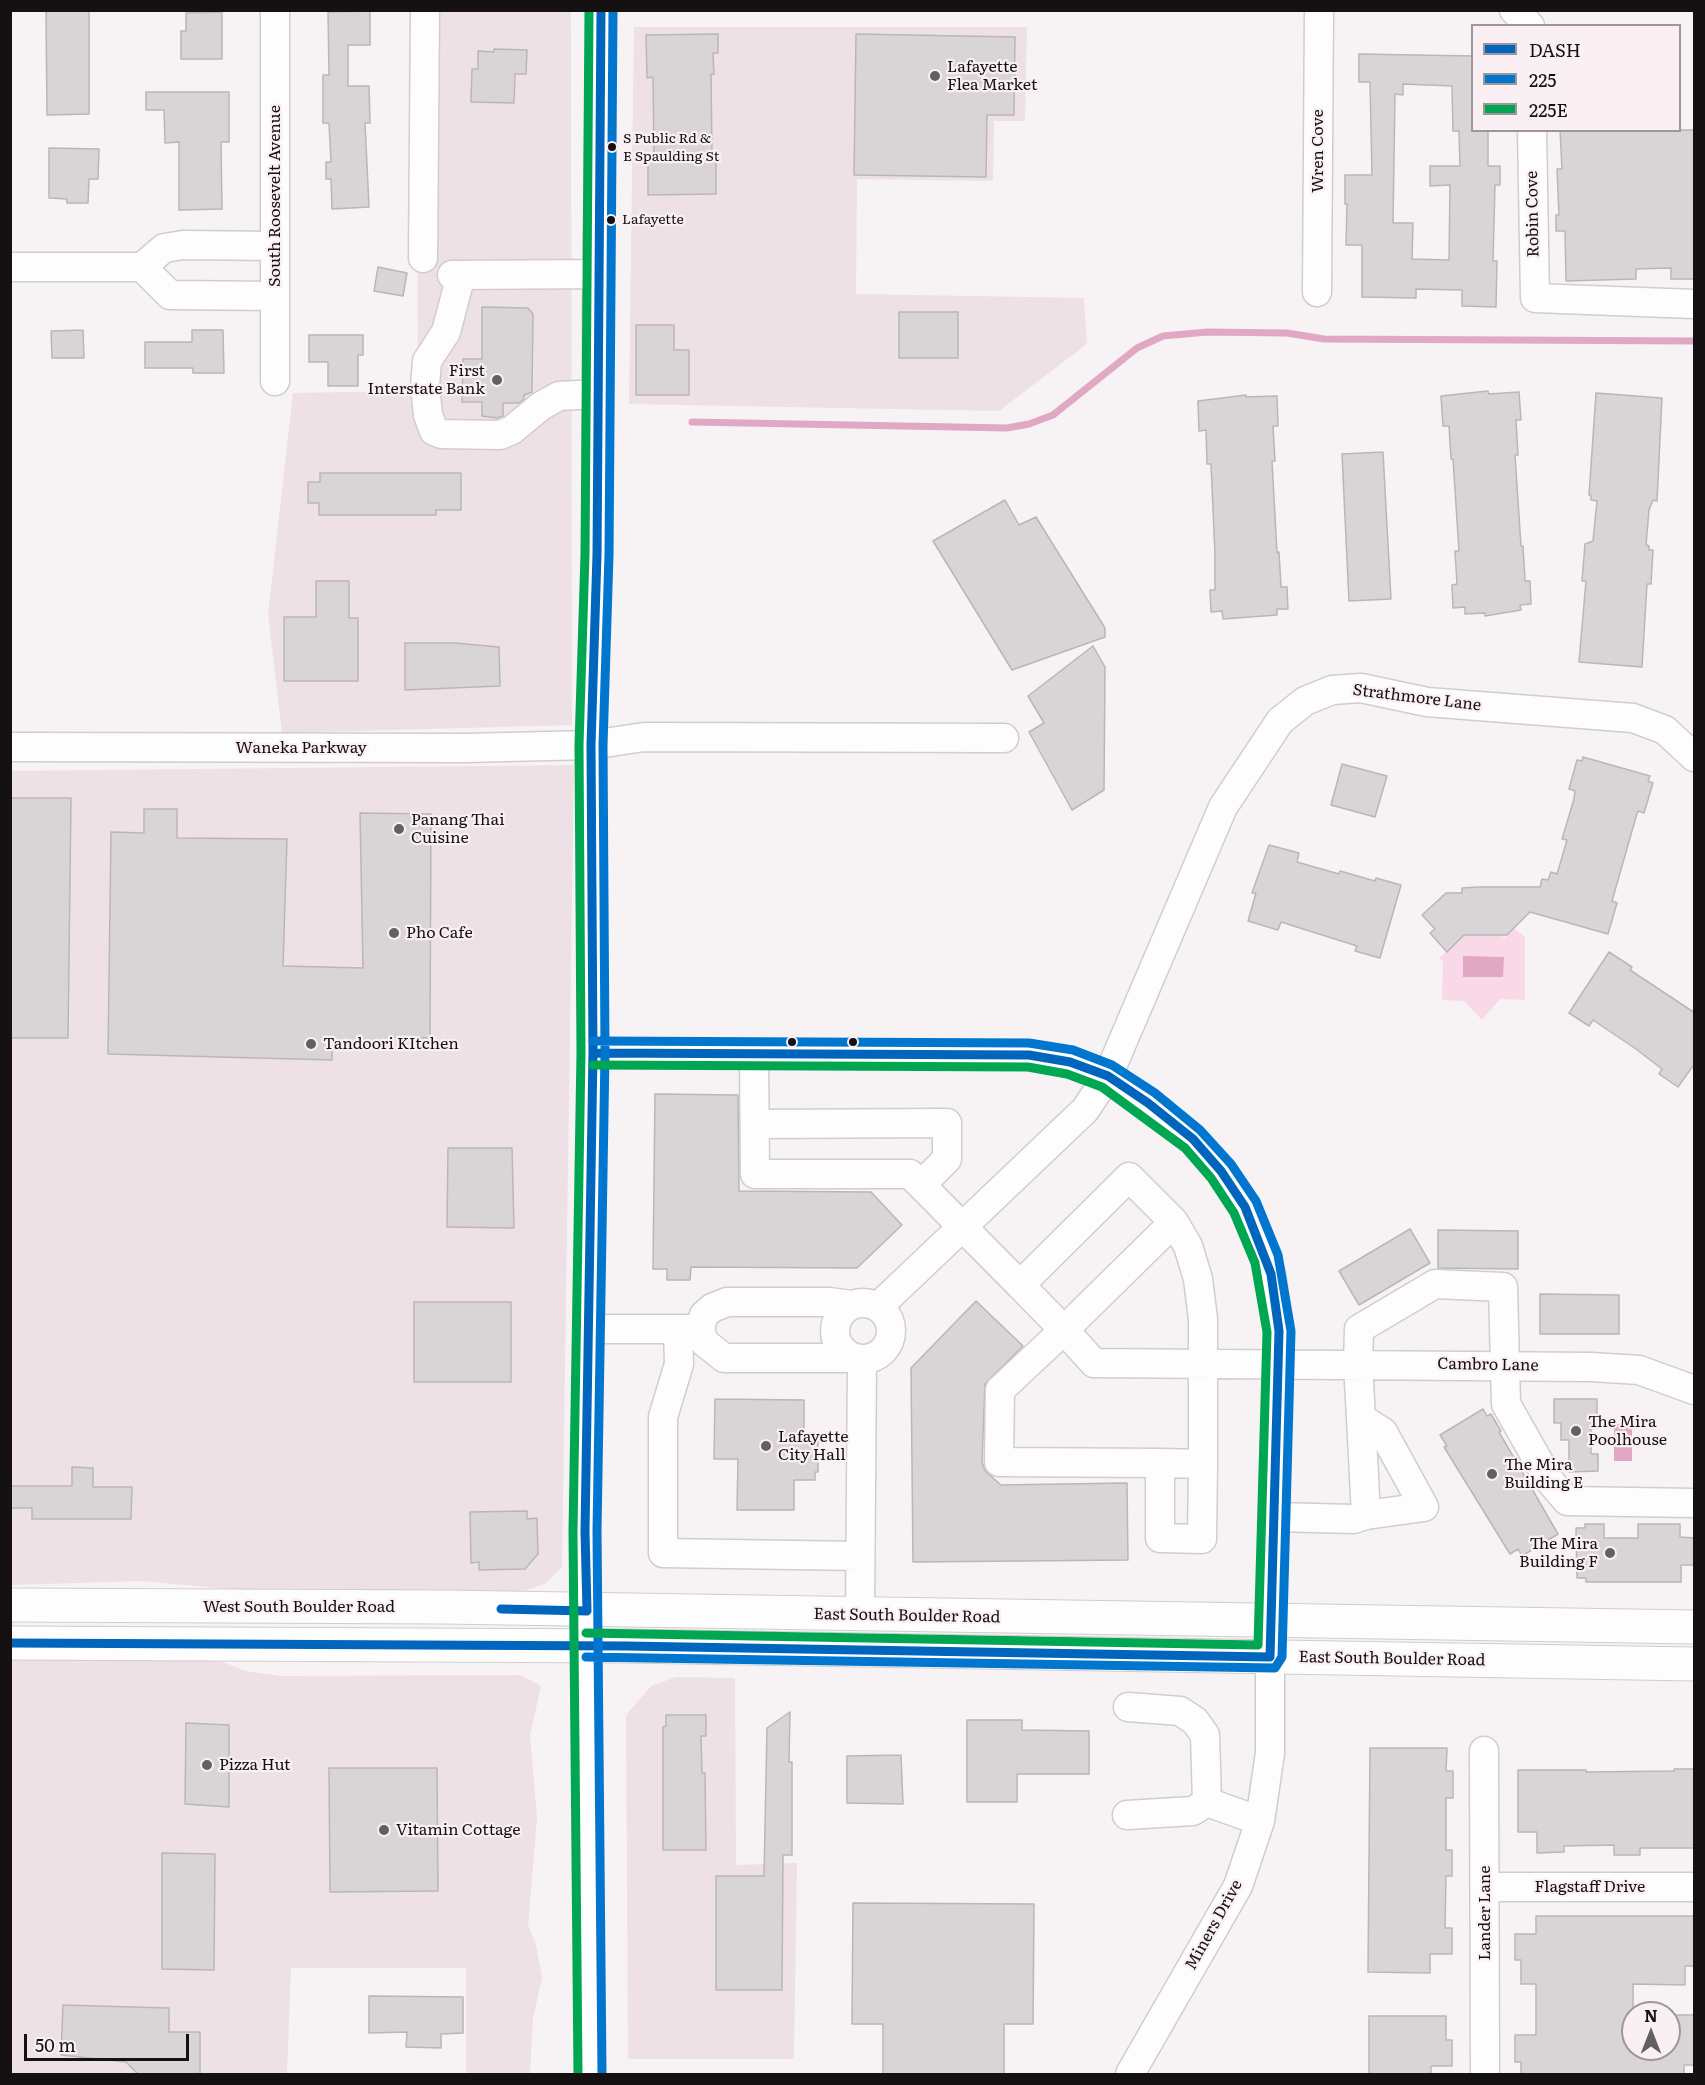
<!DOCTYPE html>
<html>
<head>
<meta charset="utf-8">
<style>
  body { margin:0 }
  #map { position:relative; width:1705px; height:2085px; overflow:hidden; background:#f7f2f4; font-family:Literata,serif }
  canvas { display:block }
  .frame { position:absolute; inset:0; border:12px solid #151113; pointer-events:none }
  .legend { position:absolute; left:1471px; top:24px; width:210px; height:108px; box-sizing:border-box; background:#faeff3; border:2px solid #9e9699; margin:0; padding:8px 10px; list-style:none; font-size:18px; color:#151113 }
  .legend li { display:flex; align-items:center; gap:12px; height:30px }
  .legend b { width:30px; border:2px solid #9e9699 }
  .north { position:absolute; left:1621px; top:2001px; width:60px; height:60px; box-sizing:border-box; background:#faeff3; border:2px solid #9e9699; border-radius:50%; rotate:0deg; font-size:16px; font-weight:700; line-height:24px; text-align:center; color:#151113 }
  .north::after { content:''; display:block; margin:auto; width:21px; height:27px; background:#646062; clip-path:polygon(50% 0,100% 100%,50% 72%,0 100%) }
  .scale { position:absolute; left:24px; top:2034px; width:165px; height:27px; box-sizing:border-box; border:3px solid #151113; border-top:0; padding-left:8px; font-size:18px; line-height:21px; white-space:nowrap; color:#151113; -webkit-text-stroke:4px #faeff3; paint-order:stroke }
</style>
</head>
<body>
<div id="map">
<canvas width="1705" height="2085"></canvas>
<div class="frame"></div>
<ul class="legend">
<li><b style="height:8px;background:#0065bd"></b>DASH</li>
<li><b style="height:8px;background:#0076ce"></b>225</li>
<li><b style="height:8px;background:#00a651"></b>225E</li>
</ul>
<div class="north">N</div>
<div class="scale">50 m</div>
</div>
<script>
const context = document.querySelector('canvas').getContext('2d');
context.lineJoin = 'round';
function fill(path, color) {
  context.fillStyle = color;
  context.fill(path, 'evenodd');
}
function poly(rows) {
  const path = new Path2D();
  for (const r of rows) {
    if (r.length === 3) {
      path.moveTo(r[0] + r[2], r[1]);
      path.arc(r[0], r[1], r[2], 0, 2 * Math.PI);
      continue;
    }
    path.moveTo(r[0], r[1]);
    for (let i = 2; i < r.length; i += 2) path.lineTo(r[i], r[i + 1]);
  }
  return path;
}
function trace(path, color, width, dash) {
  context.strokeStyle = color;
  context.lineWidth = width;
  context.lineCap = dash ? 'butt' : 'round';
  context.setLineDash(dash || []);
  context.stroke(path);
}
function write(font, color, halo, rows, align = 'center') {
  context.font = font + ' Literata,serif';
  context.lineWidth = 4.5;
  context.setLineDash([]);
  context.textBaseline = 'middle';
  context.strokeStyle = halo;
  context.fillStyle = color;
  for (const [text, x, y, turn = 0] of rows) {
    context.save();
    context.translate(x, y);
    context.rotate((+turn || 0) * Math.PI / 180);
    context.textAlign = isNaN(turn) ? turn : align;
    if (halo) context.strokeText(text, 0, 0);
    context.fillText(text, 0, 0);
    context.restore();
  }
}
const built = poly([
  [416,11,571,11,572,725,282,733,268,614,293,393,418,391],
  [634,27,1027,27,1025,121,994,121,993,181,857,179,856,294,1084,298,1087,344,999,411,629,404],
  [574,765,562,1567,545,1584,523,1591,227,1589,142,1581,11,1585,10,771],
  [11,1658,213,1658,245,1671,280,1676,520,1675,541,1686,530,1735,537,1818,528,1925,536,1944,542,1978,533,2018,530,2074,466,2074,466,1968,291,1968,287,2074,11,2074],
  [676,1677,735,1678,736,1865,797,1863,794,2059,628,2059,626,1715,651,1686]
]);
const green = poly([
  [1481,921,1488,921,1504,938,1514,928,1525,937,1525,1000,1500,999,1482,1020,1464,1001,1442,1000,1443,961,1439,958,1464,935,1480,935]
]);
const water = poly([
  [1463,956,1504,957,1503,977,1463,977],
  [1614,1424,1632,1424,1632,1461,1614,1461]
]);
const stream = poly([
  [692,422,1007,428,1029,424,1053,415,1137,348,1163,336,1208,332,1287,333,1324,339,1694,341]
]);
const building = poly([
  [53,10,89,10,89,114,47,115,46,12,53,10],
  [370,11,370,45,348,45,348,86,369,86,370,123,365,123,369,207,332,209,331,179,326,179,326,162,331,162,329,123,323,123,323,75,329,75,328,12,370,11],
  [222,12,222,59,181,59,181,31,186,31,186,13,222,12],
  [718,34,718,53,713,53,714,74,711,74,712,153,716,157,716,194,648,195,648,156,654,156,653,77,647,78,646,35,718,34],
  [856,34,1015,37,1014,115,987,115,986,177,854,175,856,34],
  [494,49,527,50,526,74,515,74,514,103,471,102,472,69,478,69,478,51,494,52,494,49],
  [1359,54,1473,56,1473,130,1488,130,1488,166,1500,166,1500,185,1495,185,1493,261,1497,261,1496,307,1462,306,1462,290,1416,289,1416,298,1362,297,1362,245,1346,245,1347,204,1345,204,1345,175,1372,175,1370,82,1359,82,1359,54],
  [1403,84,1452,86,1453,131,1459,131,1460,166,1430,166,1430,186,1450,185,1449,260,1412,259,1413,223,1393,223,1395,94,1403,95,1403,84],
  [146,92,229,92,229,142,221,142,222,209,179,210,179,142,165,143,164,110,146,110,146,92],
  [1560,130,1695,130,1695,279,1671,279,1671,268,1636,269,1636,279,1566,281,1565,231,1556,231,1556,215,1559,215,1557,169,1562,169,1560,130],
  [49,148,99,149,98,179,89,179,88,203,67,203,67,199,49,198,49,148],
  [378,267,407,273,403,296,374,291,378,267],
  [482,307,528,308,533,314,532,392,524,395,524,399,519,403,503,403,503,416,497,418,482,416,482,402,462,402,463,359,482,359,482,307],
  [899,312,958,312,958,358,899,358,899,312],
  [636,325,674,325,674,350,689,350,689,395,636,395,636,325],
  [83,330,84,358,52,358,51,331,83,330],
  [192,330,223,330,224,373,193,373,193,368,145,368,145,342,192,342,192,330],
  [309,335,363,335,363,355,358,355,358,386,328,386,328,362,309,362,309,335],
  [1488,391,1489,394,1519,392,1521,420,1516,420,1518,455,1515,455,1521,546,1523,546,1525,581,1530,581,1531,604,1520,605,1521,610,1485,616,1485,613,1465,614,1465,607,1453,608,1452,585,1457,584,1455,551,1459,551,1453,459,1451,459,1449,426,1443,426,1441,396,1488,391],
  [1596,393,1662,398,1657,501,1653,500,1649,510,1646,545,1649,546,1649,550,1653,550,1651,584,1647,584,1642,667,1579,662,1586,581,1582,581,1585,544,1593,541,1597,501,1591,500,1591,495,1589,495,1596,393],
  [1246,395,1246,397,1277,396,1278,426,1273,426,1275,461,1272,461,1277,553,1279,552,1281,587,1287,587,1288,609,1277,609,1277,615,1223,619,1222,611,1211,612,1210,590,1215,590,1215,555,1211,464,1207,464,1206,430,1199,431,1198,401,1246,395],
  [1383,452,1391,599,1349,601,1342,454,1383,452],
  [320,473,461,473,461,510,436,510,436,515,319,515,319,503,308,503,308,482,320,482,320,473],
  [1005,500,1019,525,1036,517,1105,628,1105,637,1012,670,933,541,1005,500],
  [316,581,349,581,349,618,358,618,358,681,284,681,284,617,316,617,316,581],
  [405,643,455,643,499,647,500,686,405,690,405,643],
  [1093,646,1105,667,1104,790,1072,810,1029,732,1044,723,1028,696,1093,646],
  [1583,757,1650,776,1648,781,1653,783,1644,813,1638,811,1636,817,1612,901,1617,903,1608,934,1530,912,1507,935,1464,935,1447,952,1430,933,1435,929,1422,915,1446,893,1462,893,1462,888,1478,887,1540,887,1542,879,1548,880,1551,872,1557,874,1567,840,1562,839,1574,799,1575,791,1569,789,1577,760,1582,761,1583,757],
  [1342,764,1387,776,1375,817,1331,805,1342,764],
  [10,798,71,798,68,1038,10,1038,10,798],
  [144,809,177,809,177,838,287,839,283,966,363,968,360,813,431,814,430,1038,389,1037,389,1048,332,1047,332,1060,108,1054,111,832,144,833,144,809],
  [1269,845,1299,853,1297,862,1339,874,1340,871,1375,881,1376,878,1401,885,1380,958,1355,951,1357,946,1281,922,1278,930,1248,921,1256,893,1252,893,1269,845],
  [1609,952,1632,967,1630,970,1695,1013,1695,1063,1678,1087,1659,1074,1662,1069,1636,1049,1593,1020,1589,1026,1569,1013,1609,952],
  [655,1094,738,1095,739,1191,871,1192,902,1225,857,1268,691,1267,690,1280,667,1280,667,1269,653,1269,655,1094],
  [448,1148,512,1148,514,1228,447,1227,448,1148],
  [1410,1229,1430,1263,1359,1305,1339,1271,1410,1229],
  [1438,1230,1518,1231,1518,1269,1438,1268,1438,1230],
  [1540,1294,1619,1295,1619,1334,1540,1334,1540,1294],
  [976,1301,1023,1346,985,1384,982,1462,985,1471,1001,1485,1127,1483,1128,1560,913,1562,911,1368,976,1301],
  [414,1302,511,1302,511,1382,414,1382,414,1302],
  [715,1399,804,1400,804,1433,818,1433,818,1472,815,1472,815,1480,794,1480,794,1510,737,1510,738,1459,714,1459,715,1399],
  [1554,1399,1597,1399,1597,1421,1591,1422,1591,1454,1598,1454,1598,1471,1569,1472,1569,1440,1561,1440,1561,1423,1554,1423,1554,1399],
  [1483,1409,1487,1416,1491,1414,1501,1431,1499,1432,1558,1534,1522,1556,1518,1549,1510,1554,1444,1447,1447,1446,1440,1435,1483,1409],
  [72,1467,93,1468,93,1487,132,1487,131,1519,32,1519,32,1508,10,1508,10,1486,72,1486,72,1467],
  [527,1511,527,1519,537,1518,538,1554,525,1569,479,1570,479,1562,471,1563,470,1512,527,1511],
  [1585,1524,1604,1524,1604,1538,1638,1538,1638,1524,1680,1524,1680,1537,1695,1538,1695,1565,1681,1565,1681,1582,1586,1582,1586,1578,1577,1578,1576,1528,1585,1528,1585,1524],
  [790,1712,789,1762,792,1762,792,1855,783,1855,782,1990,716,1990,716,1876,764,1876,767,1728,790,1712],
  [666,1715,706,1715,706,1736,701,1736,702,1773,705,1773,706,1850,663,1850,663,1727,666,1726,666,1715],
  [967,1720,1022,1720,1022,1730,1089,1731,1089,1774,1017,1774,1017,1802,967,1802,967,1720],
  [186,1723,229,1725,229,1807,185,1804,186,1723],
  [1370,1748,1447,1748,1446,1771,1453,1771,1453,1798,1446,1798,1446,1850,1452,1850,1452,1876,1446,1876,1445,1928,1452,1928,1452,1954,1430,1954,1430,1973,1368,1972,1370,1748],
  [901,1755,903,1804,847,1803,847,1756,901,1755],
  [329,1768,437,1768,438,1891,330,1892,329,1768],
  [1674,1769,1695,1769,1695,1848,1640,1848,1640,1855,1614,1855,1614,1845,1564,1846,1564,1852,1537,1853,1537,1832,1518,1832,1518,1770,1586,1770,1586,1772,1674,1771,1674,1769],
  [162,1853,215,1854,214,1970,162,1969,162,1853],
  [853,1903,1034,1904,1033,2024,1004,2024,1004,2074,883,2074,883,2024,852,2024,853,1903],
  [1536,1916,1695,1916,1695,1966,1685,1966,1685,1985,1633,1984,1633,2049,1669,2049,1669,2015,1695,2015,1695,2065,1684,2065,1684,2074,1521,2074,1521,2062,1515,2062,1515,2035,1536,2035,1536,1984,1521,1984,1521,1960,1515,1960,1515,1934,1536,1934,1536,1916],
  [369,1996,463,1997,463,2033,441,2034,441,2048,406,2047,407,2032,369,2033,369,1996],
  [63,2005,169,2008,169,2032,200,2032,200,2074,138,2074,126,2062,61,2055,63,2005],
  [1369,2016,1446,2016,1446,2040,1452,2040,1452,2066,1431,2066,1431,2074,1369,2074,1369,2016]
]);
const minor = poly([
  [275,10,275,381],
  [1514,10,1530,26],
  [1532,130,1535,298,1694,304],
  [423,258,425,10],
  [10,267,142,267,164,248,183,245,275,246],
  [142,267,170,295,275,296],
  [452,275,597,274],
  [461,275,446,332,427,361,425,386,428,415,434,431,441,434,500,435,512,430,541,406,559,396,597,394],
  [1317,292,1319,10],
  [10,747,464,748,591,745,644,737,1004,738],
  [593,1053,1029,1055,1070,1062,1108,1076,1148,1103,1193,1139,1221,1171,1245,1207,1271,1274,1279,1331,1270,1657,1270,1753,1260,1821,1238,1886,1130,2074],
  [754,1054,755,1174,910,1174,1020,1285],
  [755,1124,947,1123,947,1159,921,1185],
  [1174,1222,1188,1246,1198,1279,1203,1319,1203,1464,1202,1539,1160,1538,1160,1463,1203,1464],
  [863,1331,28],
  [852,1305,829,1302,727,1302,712,1308,704,1315,700,1329,704,1342,724,1358,853,1358],
  [878,1307,1085,1110,1108,1076,1223,807,1280,721,1305,701,1332,690,1361,688,1427,702,1633,718,1665,730,1694,757],
  [588,1329,697,1329],
  [678,1329,679,1364,663,1417,663,1553,860,1556],
  [1361,1418,1383,1432,1424,1507,1366,1515,1361,1418,1358,1364,1359,1329,1435,1284,1503,1287,1506,1404,1549,1480,1567,1501,1694,1503],
  [1160,1463,999,1462,1000,1390,1064,1330,1174,1222,1129,1177,1020,1285,1064,1330,1094,1363,1591,1367,1639,1370,1694,1390],
  [1275,1517,1353,1519,1366,1515],
  [860,1615,862,1359],
  [1128,1707,1180,1711,1195,1721,1205,1735,1207,1802,1260,1821],
  [1484,1751,1485,2074],
  [1127,1815,1193,1811,1207,1802],
  [1485,1887,1694,1887],
  [590,2074,585,1531,593,1053,591,745,597,555,597,305,601,10]
]);
const major = poly([
  [10,1605,444,1607,1694,1627],
  [10,1643,626,1646,1694,1664]
]);
const bus1 = poly([
  [501,1609,587,1611,585,1531,593,1053,591,745,597,555,601,10],
  [10,1643,626,1646,1270,1657,1279,1331,1271,1274,1245,1207,1221,1171,1193,1139,1148,1103,1108,1076,1070,1062,1029,1055,593,1053]
]);
const bus2 = poly([
  [586,1657,1275,1668,1282,1657,1291,1331,1278,1255,1256,1201,1231,1164,1200,1130,1155,1093,1112,1065,1073,1050,1029,1043,593,1041],
  [602,2074,597,1531,605,1053,603,745,609,555,613,10]
]);
const bus3 = poly([
  [586,1633,1258,1645,1267,1332,1255,1263,1234,1213,1211,1178,1185,1148,1102,1087,1067,1074,1028,1067,593,1065],
  [578,2074,573,1531,581,1053,579,745,585,555,589,10]
]);
const markers = [
  [935,76,6,"#646062"],
  [612,147,5,"#151113"],
  [611,220,5,"#151113"],
  [497,380,6,"#646062"],
  [399,829,6,"#646062"],
  [394,933,6,"#646062"],
  [792,1042,5,"#151113"],
  [853,1042,5,"#151113"],
  [311,1044,6,"#646062"],
  [1576,1431,6,"#646062"],
  [766,1446,6,"#646062"],
  [1492,1474,6,"#646062"],
  [1610,1553,6,"#646062"],
  [207,1765,6,"#646062"],
  [384,1830,6,"#646062"]
];
const busNames = [
  ["S Public Rd &",623,139],
  ["E Spaulding St",623,157],
  ["Lafayette",622,220]
];
const poiNames = [
  ["Lafayette",947,67],
  ["Flea Market",947,85],
  ["First",485,371,"right"],
  ["Interstate Bank",485,389,"right"],
  ["Panang Thai",411,820],
  ["Cuisine",411,838],
  ["Pho Cafe",406,933],
  ["Tandoori KItchen",323,1044],
  ["The Mira",1588,1422],
  ["Poolhouse",1588,1440],
  ["Lafayette",778,1437],
  ["City Hall",778,1455],
  ["The Mira",1504,1465],
  ["Building E",1504,1483],
  ["The Mira",1598,1544,"right"],
  ["Building F",1598,1562,"right"],
  ["Pizza Hut",219,1765],
  ["Vitamin Cottage",396,1830]
];
const streetNames = [
  ["Wren Cove",1318,151,-90],
  ["South Roosevelt Avenue",275,196,-90],
  ["Robin Cove",1533,214,-91],
  ["Strathmore Lane",1417,698,7],
  ["Waneka Parkway",301,748],
  ["Cambro Lane",1488,1365,1],
  ["West South Boulder Road",299,1607],
  ["East South Boulder Road",907,1616,1],
  ["East South Boulder Road",1392,1659,1],
  ["Flagstaff Drive",1590,1887],
  ["Lander Lane",1485,1913,-90],
  ["Miners Drive",1214,1925,-61]
];
fill(built, '#eee1e6');
fill(green, '#f9d9e7');
fill(water, '#e0a8c2');
trace(stream, '#e0a8c2', 7);
fill(building, '#d9d5d6');
trace(building, '#bab6b8', 1.5);
trace(minor, '#d1cdce', 31);
trace(major, '#d1cdce', 35);
trace(minor, '#fefdfd', 28);
trace(major, '#fefdfd', 33);
trace(bus1, '#0065bd', 9);
trace(bus2, '#0076ce', 9);
trace(bus3, '#00a651', 9);
for (const [x, y, r, color] of markers) {
  const dot = new Path2D();
  dot.arc(x, y, r, 0, 2 * Math.PI);
  context.fillStyle = color;
  context.fill(dot);
  trace(dot, '#faeff3', 2);
}
write('14px', '#151113', '#faeff3', busNames, 'left');
write('16px', '#151113', '#faeff3', poiNames, 'left');
write('16px', '#151113', '#faeff3', streetNames);
</script>
</body>
</html>
